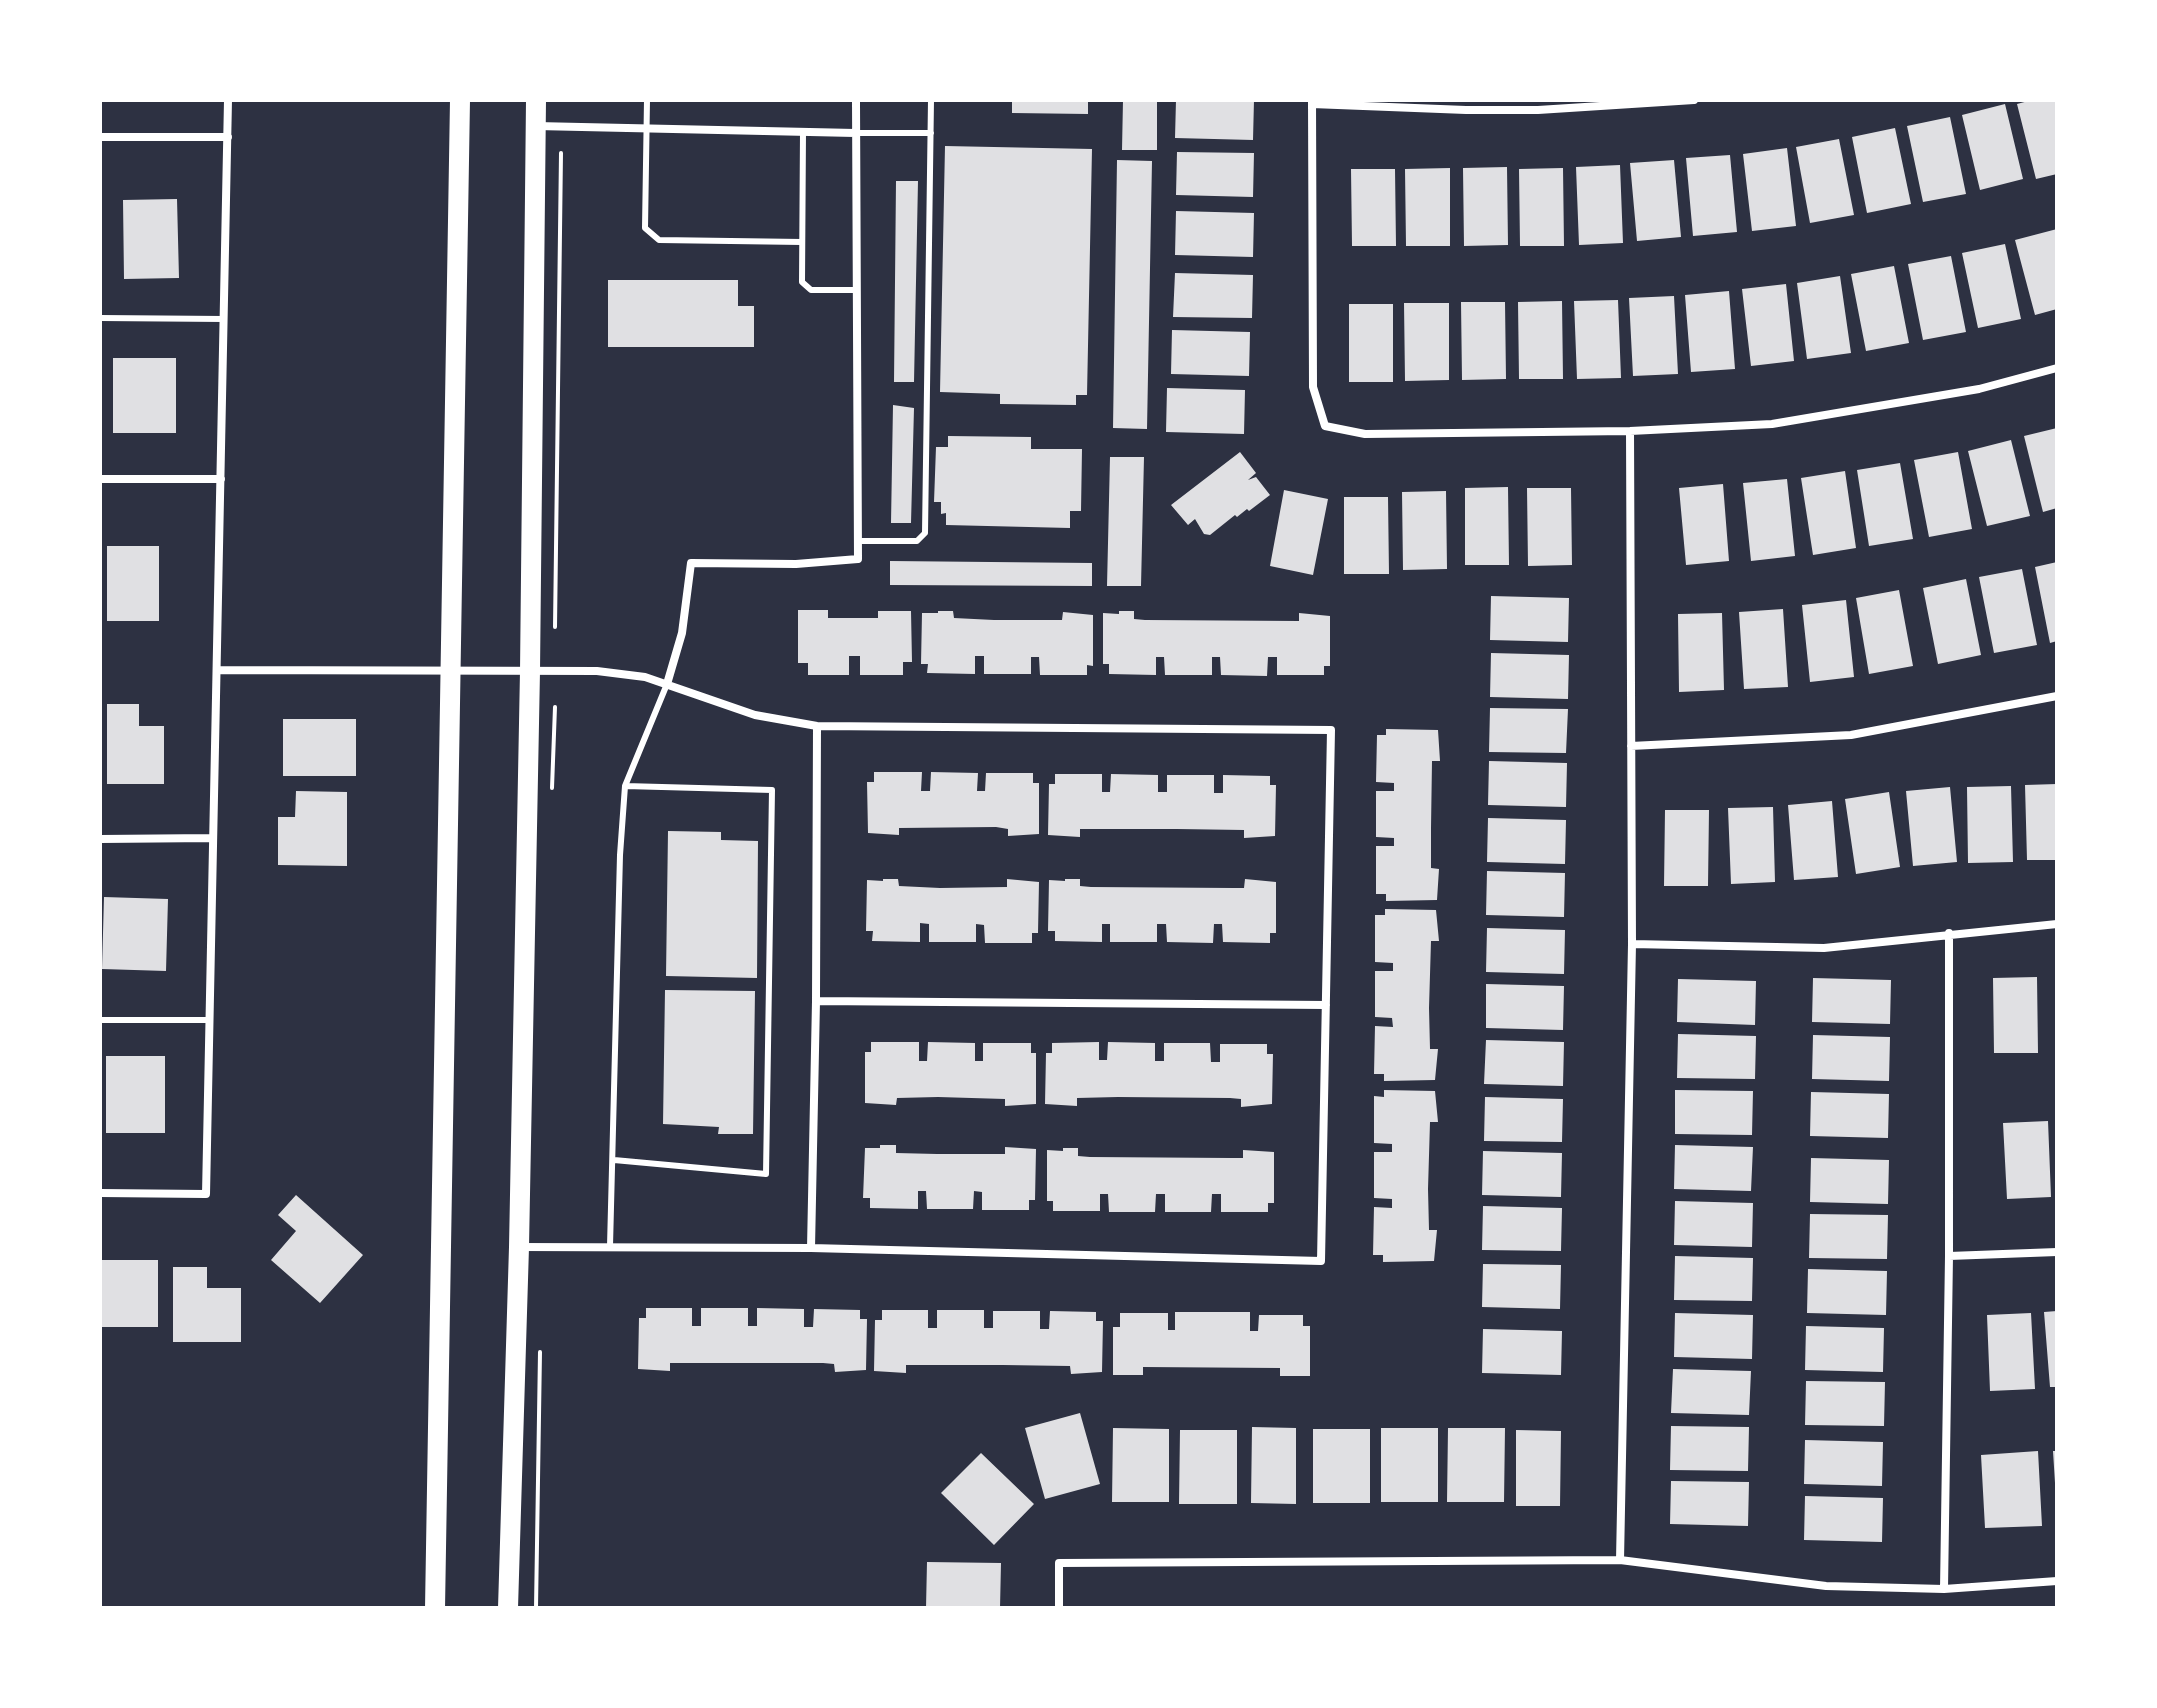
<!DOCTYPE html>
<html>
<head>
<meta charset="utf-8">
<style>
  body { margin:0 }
  #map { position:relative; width:2157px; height:1708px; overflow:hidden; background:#2d3142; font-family:"Libre Baskerville",serif }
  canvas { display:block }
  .frame { position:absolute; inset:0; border:102px solid #fff; pointer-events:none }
</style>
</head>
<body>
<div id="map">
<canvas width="2157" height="1708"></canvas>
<div class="frame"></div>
</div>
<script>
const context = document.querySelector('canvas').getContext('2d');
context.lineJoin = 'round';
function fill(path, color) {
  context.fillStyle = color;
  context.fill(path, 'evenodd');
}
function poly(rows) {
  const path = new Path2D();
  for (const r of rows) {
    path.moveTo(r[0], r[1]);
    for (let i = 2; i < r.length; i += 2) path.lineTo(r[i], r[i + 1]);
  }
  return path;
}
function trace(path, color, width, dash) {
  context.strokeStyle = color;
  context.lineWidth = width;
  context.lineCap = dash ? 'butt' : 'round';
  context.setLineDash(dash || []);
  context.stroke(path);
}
const building = poly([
  [1012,100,1088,100,1088,114,1012,113],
  [1123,100,1157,100,1157,150,1122,150],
  [1176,100,1254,100,1253,140,1175,138],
  [2032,100,2057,100,2057,174,2036,179,2017,104],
  [2005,104,2023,179,1980,190,1962,115],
  [1950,117,1966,194,1923,202,1907,126],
  [1895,128,1911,204,1867,213,1852,137],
  [1839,139,1854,215,1810,223,1796,147],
  [945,146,1092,149,1087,395,1076,395,1076,405,1000,404,1000,394,940,392],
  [1787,148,1796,226,1752,231,1743,154],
  [1177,152,1254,153,1253,197,1176,195],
  [1730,155,1737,232,1693,236,1686,158],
  [1117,160,1152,161,1147,429,1113,428],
  [1674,160,1681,237,1637,241,1630,163],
  [1620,165,1623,243,1579,245,1576,167],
  [1507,167,1508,245,1464,246,1463,168],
  [1450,168,1450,246,1406,246,1405,169],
  [1563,168,1564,246,1520,246,1519,169],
  [1351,169,1395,169,1396,246,1352,246],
  [896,181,918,181,914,382,894,382],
  [177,199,179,278,124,279,123,200],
  [1176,211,1254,213,1253,257,1175,255],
  [2057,229,2057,309,2035,315,2015,240],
  [2005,244,2021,319,1978,328,1962,253],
  [1951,256,1966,332,1923,340,1908,264],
  [1894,266,1909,343,1866,351,1851,274],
  [1175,273,1253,275,1252,318,1173,317],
  [1840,276,1851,353,1807,359,1797,283],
  [608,280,738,280,738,306,754,306,754,347,608,347],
  [1786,284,1794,361,1751,366,1742,289],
  [1729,291,1735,369,1691,372,1685,295],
  [1674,296,1678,374,1633,376,1629,298],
  [1618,300,1621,378,1577,379,1574,301],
  [1562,301,1563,379,1519,379,1518,302],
  [1461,302,1505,302,1506,379,1462,380],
  [1404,303,1449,303,1449,380,1405,381],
  [1349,304,1393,304,1393,382,1349,382],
  [1172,330,1250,332,1249,376,1171,374],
  [113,358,176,358,176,433,113,433],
  [1167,388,1245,390,1244,434,1166,432],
  [893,405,914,408,911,523,891,523],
  [2057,428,2057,508,2043,512,2024,436],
  [948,436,1031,437,1031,449,1082,449,1081,511,1070,511,1070,528,946,525,946,513,941,514,941,502,934,502,936,447,948,447],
  [2011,440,2030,516,1987,526,1968,451],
  [1240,452,1256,473,1248,480,1256,477,1270,495,1249,511,1247,509,1237,517,1235,515,1210,535,1204,534,1195,519,1188,525,1171,505],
  [1958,452,1972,529,1929,537,1914,460],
  [1110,457,1144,457,1141,586,1107,586],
  [1900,463,1913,539,1869,546,1857,470],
  [1845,471,1856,548,1813,555,1801,478],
  [1787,479,1795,556,1751,561,1743,483],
  [1723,484,1729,561,1686,565,1679,488],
  [1508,487,1509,565,1465,565,1465,488],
  [1527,488,1571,488,1572,565,1528,566],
  [1284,490,1328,499,1313,575,1270,566],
  [1446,491,1447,569,1403,570,1402,492],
  [1344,497,1388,497,1389,574,1344,574],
  [107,546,159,546,159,621,107,621],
  [890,561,1092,563,1092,586,890,585],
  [2057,562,2057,641,2050,643,2035,567],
  [2022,569,2037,645,1994,653,1979,577],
  [1966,579,1981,655,1938,664,1923,588],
  [1899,590,1913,666,1869,674,1856,598],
  [1491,596,1569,598,1568,642,1490,640],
  [1846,600,1854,677,1810,682,1802,605],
  [1783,609,1788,687,1744,689,1739,612],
  [798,610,828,610,828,618,878,618,878,611,911,611,912,662,903,662,903,675,860,675,860,656,849,656,849,675,808,675,808,663,798,663],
  [938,611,953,611,954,618,994,620,1062,620,1063,612,1093,615,1093,666,1087,665,1087,675,1040,675,1039,657,1031,657,1031,674,984,674,984,656,975,656,975,674,927,673,928,664,921,664,922,613,938,613],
  [1119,611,1134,611,1134,619,1145,620,1299,621,1299,613,1330,616,1330,666,1324,666,1324,675,1277,675,1277,657,1268,657,1267,676,1221,675,1220,657,1212,657,1212,675,1165,675,1164,657,1156,657,1156,675,1109,674,1109,664,1103,664,1103,613,1119,614],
  [1722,613,1724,690,1679,692,1678,614],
  [1491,653,1569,655,1568,699,1490,697],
  [107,704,139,704,139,726,164,726,164,784,107,784],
  [1490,708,1568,709,1566,753,1489,752],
  [283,719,356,719,356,776,283,776],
  [1386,729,1438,730,1440,761,1432,761,1431,828,1431,868,1439,869,1437,900,1386,901,1386,894,1376,894,1376,846,1394,846,1394,838,1376,837,1376,791,1394,791,1394,783,1376,782,1377,735,1386,735],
  [1489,761,1567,763,1566,807,1488,805],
  [874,772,922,772,921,791,930,791,931,772,978,773,977,791,985,791,986,773,1033,773,1033,783,1039,783,1039,834,1008,836,1008,829,996,827,899,828,899,835,868,833,867,782,874,782],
  [1055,774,1102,774,1102,792,1110,792,1111,774,1158,775,1158,792,1167,792,1167,775,1214,775,1214,793,1223,793,1223,775,1270,776,1270,785,1276,785,1275,836,1244,838,1244,830,1177,829,1080,829,1080,837,1048,835,1049,784,1055,784],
  [2057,784,2057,860,2027,860,2025,785],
  [2011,786,2013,862,1968,863,1967,787],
  [1950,787,1957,862,1913,866,1906,791],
  [296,791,347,792,347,866,278,865,278,817,295,817],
  [1889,792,1900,867,1856,874,1845,799],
  [1832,801,1838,877,1794,880,1788,805],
  [1773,807,1775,882,1731,884,1728,808],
  [1665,810,1709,810,1708,886,1664,886],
  [1488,818,1566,820,1565,864,1487,862],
  [668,831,721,832,721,840,758,841,757,978,666,976],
  [1487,871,1565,873,1564,917,1486,915],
  [883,879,898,879,899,886,940,888,1007,887,1007,879,1039,882,1038,933,1032,933,1032,943,985,943,984,925,976,924,976,942,929,942,929,924,920,923,920,942,872,941,873,931,866,931,867,880,883,881],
  [1065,879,1080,879,1080,886,1091,887,1233,888,1244,888,1245,879,1276,882,1276,933,1270,933,1270,943,1223,942,1222,924,1214,924,1213,943,1167,942,1166,924,1157,924,1157,942,1110,942,1110,924,1102,924,1102,942,1055,941,1055,931,1048,931,1049,880,1065,881],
  [104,897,168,899,166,971,102,969],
  [1385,909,1436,910,1439,941,1431,941,1429,1008,1430,1049,1438,1049,1435,1080,1384,1081,1384,1074,1374,1074,1375,1026,1393,1027,1392,1018,1375,1017,1375,971,1393,971,1393,963,1375,962,1375,915,1385,915],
  [1487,928,1565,930,1564,974,1486,972],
  [2037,977,2038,1053,1994,1053,1993,978],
  [1813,978,1891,980,1890,1024,1812,1022],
  [1678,979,1756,981,1755,1025,1677,1022],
  [1486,984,1564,986,1563,1030,1486,1028],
  [665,990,755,991,753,1134,718,1134,719,1127,663,1124],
  [1678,1034,1756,1036,1755,1079,1677,1078],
  [1813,1035,1890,1037,1889,1081,1812,1079],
  [1486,1040,1564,1042,1563,1086,1484,1084],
  [871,1042,919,1042,919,1061,927,1061,928,1042,975,1043,975,1061,983,1061,983,1043,1031,1043,1031,1053,1036,1053,1036,1104,1005,1106,1005,1099,938,1097,897,1098,896,1105,865,1103,865,1052,871,1052],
  [1099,1042,1099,1060,1107,1060,1108,1042,1155,1043,1155,1061,1164,1061,1164,1043,1210,1043,1211,1062,1220,1062,1220,1044,1267,1044,1267,1054,1273,1054,1272,1104,1241,1107,1241,1099,1230,1098,1118,1097,1077,1098,1077,1106,1045,1104,1046,1053,1052,1053,1052,1043],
  [106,1056,165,1056,165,1133,106,1133],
  [1384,1090,1435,1091,1438,1122,1430,1122,1428,1189,1429,1230,1437,1230,1434,1261,1383,1262,1383,1255,1373,1255,1374,1207,1392,1208,1392,1199,1374,1198,1374,1152,1392,1152,1392,1144,1374,1143,1374,1096,1384,1097],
  [1675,1090,1753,1091,1752,1135,1675,1134],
  [1811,1092,1889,1094,1888,1138,1810,1136],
  [1485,1097,1563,1099,1562,1142,1484,1141],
  [2048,1121,2051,1197,2007,1199,2003,1123],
  [880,1145,896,1145,896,1153,937,1154,1005,1154,1005,1147,1036,1149,1035,1200,1029,1200,1029,1210,982,1210,982,1192,974,1191,973,1209,927,1209,926,1191,918,1191,918,1209,870,1208,870,1198,863,1198,865,1148,880,1148],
  [1675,1145,1753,1147,1751,1191,1674,1189],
  [1063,1148,1078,1148,1078,1156,1090,1157,1231,1158,1243,1158,1243,1150,1274,1152,1274,1203,1268,1203,1268,1212,1221,1212,1221,1194,1212,1194,1211,1212,1165,1212,1165,1194,1156,1194,1155,1212,1109,1212,1108,1194,1100,1194,1100,1211,1053,1211,1053,1201,1047,1201,1047,1150,1063,1151],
  [1483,1151,1562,1153,1561,1197,1482,1195],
  [1811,1158,1889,1160,1888,1204,1810,1202],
  [296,1195,363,1255,320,1303,271,1260,296,1231,278,1215],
  [1675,1201,1753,1203,1752,1247,1674,1245],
  [1483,1206,1562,1208,1561,1251,1482,1250],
  [1810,1214,1888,1215,1887,1259,1809,1258],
  [1675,1256,1753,1258,1752,1301,1674,1300],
  [100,1260,158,1260,158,1327,100,1327],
  [1483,1264,1561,1265,1560,1309,1482,1307],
  [173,1267,207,1267,207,1288,241,1288,241,1342,173,1342],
  [1808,1269,1887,1271,1886,1315,1807,1313],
  [646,1308,692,1308,692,1326,701,1326,701,1308,748,1308,748,1326,757,1326,757,1308,804,1309,804,1327,813,1327,814,1309,860,1310,860,1319,867,1319,866,1370,835,1372,834,1364,823,1363,670,1363,670,1371,638,1369,639,1318,646,1318],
  [882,1310,928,1310,928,1328,937,1328,937,1310,984,1310,984,1328,993,1328,993,1311,1040,1311,1040,1329,1049,1329,1050,1311,1096,1312,1096,1321,1103,1321,1102,1372,1071,1374,1070,1366,1003,1365,906,1365,906,1373,874,1371,875,1320,882,1320],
  [2057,1311,2057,1387,2050,1387,2044,1312],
  [1175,1312,1250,1312,1250,1331,1258,1331,1259,1315,1303,1315,1303,1326,1310,1326,1310,1376,1280,1376,1280,1368,1143,1367,1143,1375,1113,1375,1113,1327,1120,1327,1120,1313,1168,1313,1168,1330,1175,1330],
  [1675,1313,1753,1315,1752,1359,1674,1357],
  [2031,1313,2035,1389,1990,1391,1987,1315],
  [1806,1326,1884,1328,1883,1372,1805,1370],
  [1483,1329,1562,1331,1561,1375,1482,1373],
  [1673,1369,1751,1371,1749,1415,1671,1413],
  [1806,1381,1885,1382,1884,1426,1805,1425],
  [1080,1413,1100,1484,1045,1499,1025,1428],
  [1671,1426,1749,1427,1748,1471,1670,1470],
  [1252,1427,1296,1428,1296,1504,1251,1503],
  [1113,1428,1169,1429,1169,1502,1112,1502],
  [1381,1428,1438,1428,1438,1502,1381,1502],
  [1448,1428,1505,1428,1504,1502,1447,1502],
  [1313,1429,1370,1429,1370,1503,1313,1503],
  [1180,1430,1237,1430,1237,1504,1179,1504],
  [1516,1430,1561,1431,1560,1506,1516,1506],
  [1805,1440,1883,1442,1882,1486,1804,1484],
  [2038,1451,2042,1526,1985,1528,1981,1455],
  [2053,1451,2057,1451,2057,1483,2055,1483],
  [981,1453,1034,1504,994,1545,941,1493],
  [1671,1481,1749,1482,1748,1526,1670,1524],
  [1805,1496,1883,1498,1882,1542,1804,1540],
  [927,1562,1001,1563,1000,1608,926,1608]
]);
const path = poly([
  [555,627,561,153],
  [552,788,555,707],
  [536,1608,540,1352]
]);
const service = poly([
  [647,100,645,228,659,240,802,242],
  [803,132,802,282,811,290,856,290],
  [855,133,931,133],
  [100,318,224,319],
  [857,541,917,541,925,533,931,100],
  [100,1020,210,1020],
  [614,1160,766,1174,772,790,625,786],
  [610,1246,620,855,625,786,667,684]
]);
const minor = poly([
  [1312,100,1313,387,1325,426,1365,434,1630,431,1772,424,1979,389,2057,368],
  [1312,104,1466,110,1538,110,1694,100],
  [536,126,855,133],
  [100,137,228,137],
  [100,479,221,479],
  [217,670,597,671,645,677,755,715,817,726,1331,730,1321,1261,811,1248,519,1247],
  [667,684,682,633,691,563,796,564,858,559,856,100],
  [1631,746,1851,735,2057,696],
  [100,839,213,838],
  [1632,944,1824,948,2057,924],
  [816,1001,1326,1005],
  [100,1193,206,1194,228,100],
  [811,1248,816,1001,817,726],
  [1949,1256,2057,1252],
  [1620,1560,1632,944,1630,431],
  [1944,1589,1949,1256,1949,933],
  [1059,1608,1059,1563,1620,1560,1826,1586,1944,1589,2057,1581]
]);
const primary = poly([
  [435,1608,460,100],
  [508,1608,519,1247,530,671,536,100]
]);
fill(building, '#e0e0e3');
trace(path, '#fff', 4);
trace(service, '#fff', 6);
trace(minor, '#fff', 8);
trace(primary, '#fff', 20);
</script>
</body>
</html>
